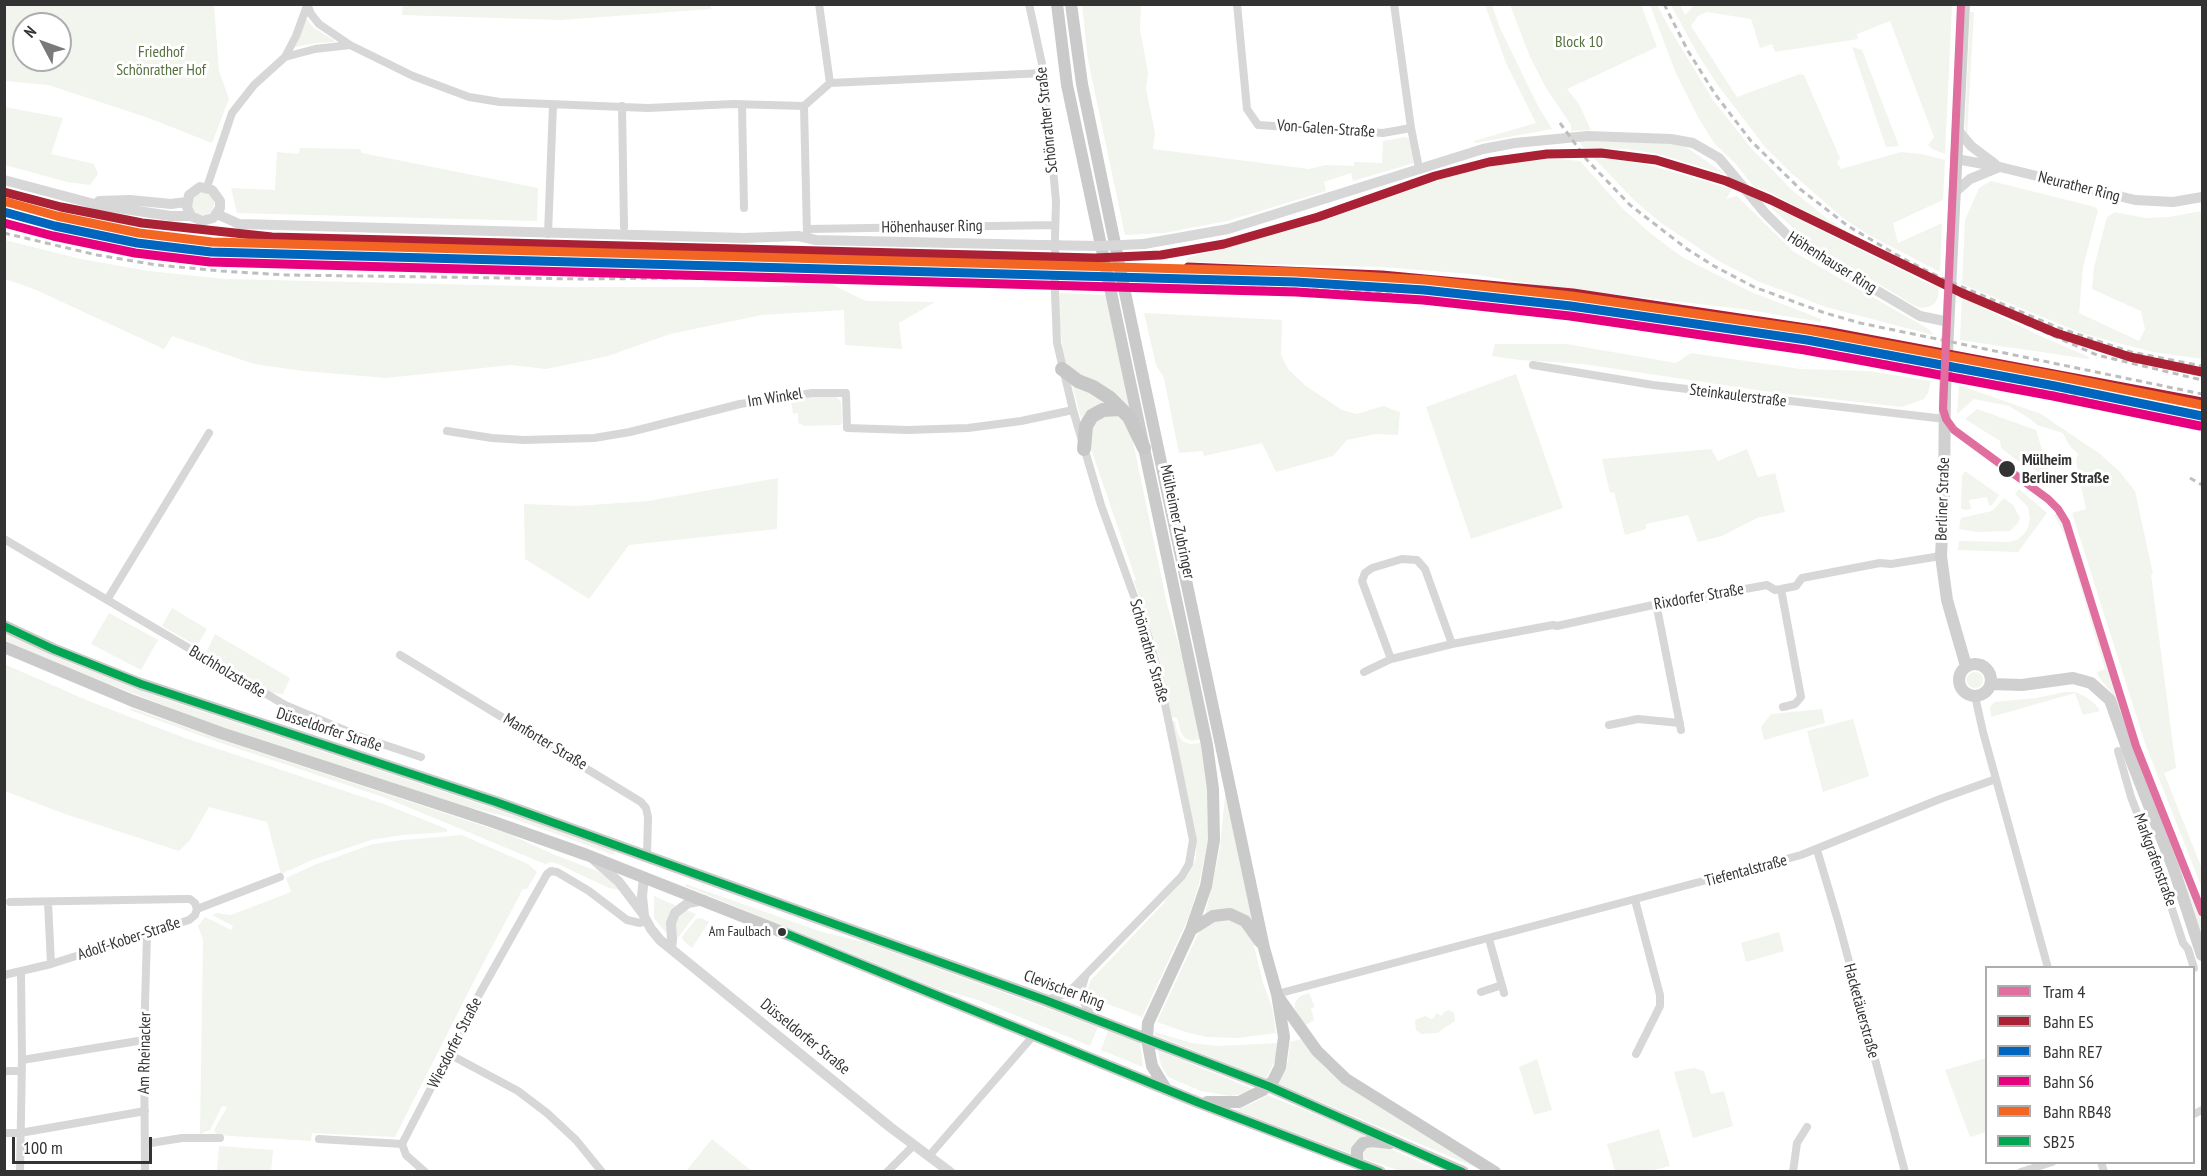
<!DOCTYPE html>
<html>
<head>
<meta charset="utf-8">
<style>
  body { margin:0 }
  #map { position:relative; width:2207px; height:1176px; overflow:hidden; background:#fff; font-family:"PT Sans Narrow",sans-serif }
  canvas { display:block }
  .frame { position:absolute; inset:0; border:6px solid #333; pointer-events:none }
  .legend { position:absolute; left:1985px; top:966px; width:210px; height:198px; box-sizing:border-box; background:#fff; border:2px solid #adadad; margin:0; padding:8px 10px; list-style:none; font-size:18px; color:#333 }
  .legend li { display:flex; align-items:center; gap:12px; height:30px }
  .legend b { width:30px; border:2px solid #adadad }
  .north { position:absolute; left:12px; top:12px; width:60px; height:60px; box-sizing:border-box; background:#fff; border:2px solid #adadad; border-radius:50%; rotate:311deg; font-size:16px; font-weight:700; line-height:24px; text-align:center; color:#333 }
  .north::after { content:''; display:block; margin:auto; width:21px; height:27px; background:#7a7a7a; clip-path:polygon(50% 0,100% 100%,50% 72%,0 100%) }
  .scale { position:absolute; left:12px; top:1137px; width:140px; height:27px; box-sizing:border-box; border:3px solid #333; border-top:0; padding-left:8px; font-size:18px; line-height:21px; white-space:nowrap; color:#333; -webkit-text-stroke:4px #fff; paint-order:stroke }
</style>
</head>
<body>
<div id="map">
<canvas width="2207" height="1176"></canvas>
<div class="frame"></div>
<ul class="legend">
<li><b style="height:8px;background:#e06e9f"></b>Tram 4</li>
<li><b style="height:8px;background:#aa2135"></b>Bahn ES</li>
<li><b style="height:8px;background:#0065bd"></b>Bahn RE7</li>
<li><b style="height:8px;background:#e6007e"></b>Bahn S6</li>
<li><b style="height:8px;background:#f26522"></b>Bahn RB48</li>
<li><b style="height:8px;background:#00a651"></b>SB25</li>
</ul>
<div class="north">N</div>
<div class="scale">100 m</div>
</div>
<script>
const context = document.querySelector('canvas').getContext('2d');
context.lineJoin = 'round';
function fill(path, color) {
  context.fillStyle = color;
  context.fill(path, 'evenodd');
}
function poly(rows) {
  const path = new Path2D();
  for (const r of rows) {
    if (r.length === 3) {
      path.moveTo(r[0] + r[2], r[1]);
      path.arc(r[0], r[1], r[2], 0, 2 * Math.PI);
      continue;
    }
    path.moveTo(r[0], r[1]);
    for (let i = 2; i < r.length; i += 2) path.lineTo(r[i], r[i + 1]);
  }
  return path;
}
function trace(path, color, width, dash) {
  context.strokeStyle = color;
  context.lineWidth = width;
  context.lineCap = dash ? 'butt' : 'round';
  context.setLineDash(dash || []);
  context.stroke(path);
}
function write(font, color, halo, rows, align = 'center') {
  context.font = font + ' "PT Sans Narrow",sans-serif';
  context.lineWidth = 6;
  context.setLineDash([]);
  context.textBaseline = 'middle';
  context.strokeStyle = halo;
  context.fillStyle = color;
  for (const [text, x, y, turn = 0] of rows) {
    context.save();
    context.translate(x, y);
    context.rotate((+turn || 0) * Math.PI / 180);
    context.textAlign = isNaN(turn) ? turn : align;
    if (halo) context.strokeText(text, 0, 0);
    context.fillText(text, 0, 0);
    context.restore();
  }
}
const green = poly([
  [5,4,214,5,219,71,229,99,212,143,146,117,48,85,5,81],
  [24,24,60,24,60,60,24,60],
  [403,4,711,4,711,9,561,20,402,15],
  [1695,4,1952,5,1945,154,1934,150,1928,145,1934,137,1890,21,1857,34,1858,39,1775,52,1772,44,1760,48,1751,19,1707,12,1698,16,1691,26,1737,97,1800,74,1804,75,1840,158,1837,163,1841,169,1901,152,1922,154,1945,160,1943,200,1893,223,1898,243,1942,223,1940,272,1867,234,1843,218,1790,172,1765,147,1717,84,1697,53,1671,5,1680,5,1685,15],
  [1082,5,1141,5,1140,29,1148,73,1146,89,1155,133,1153,149,1309,169,1325,165,1354,166,1354,162,1382,163,1383,141,1406,137,1409,139,1414,163,1353,181,1351,173,1324,182,1326,191,1227,221,1164,233,1125,235,1088,60],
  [1485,5,1492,5,1500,28,1538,106,1552,129,1475,143,1474,141,1536,123,1506,63],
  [1510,5,1641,5,1657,47,1567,89,1579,104,1591,130,1571,131,1571,125,1546,88,1530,57],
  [1650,5,1657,5,1671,31,1713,100,1751,148,1793,191,1829,220,1855,237,1765,190,1754,187,1735,163,1714,143,1698,117,1675,71],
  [1970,12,1974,12,1967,136,1965,127],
  [306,19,314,28,334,40,334,42,316,43,295,47],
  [1852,47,1862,50,1899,146,1886,147],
  [5,107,63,118,51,154,94,164,98,174,90,185,67,182,5,165],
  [1579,141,1650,142,1681,145,1689,149,1725,174,1658,154,1626,149,1584,148],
  [300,148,360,149,362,153,538,188,537,221,237,213,231,188,275,190,277,152,299,154],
  [1548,158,1580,161,1623,209,1650,233,1682,257,1751,292,1821,319,1821,322,1743,309,1550,287,1471,274,1382,267,1187,262,1186,258,1319,222,1459,173,1519,161],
  [1594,158,1622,160,1653,166,1732,189,1726,199,1737,196,1794,252,1930,330,1933,335,1826,307,1757,281,1717,260,1661,223,1634,200],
  [1991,181,2095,207,2098,210,2083,267,2079,313,2139,341,2145,329,2141,311,2092,289,2094,267,2107,217,2115,212,2145,218,2169,217,2202,211,2202,359,2153,352,2084,334,1962,284,1965,220,1979,188],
  [203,204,11],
  [1774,207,1925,282,1939,287,1938,297,1935,303,1929,307,1922,308,1915,306,1809,242,1771,208],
  [5,220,59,235,61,241,5,228],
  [5,240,81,259,149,271,226,279,565,287,765,287,831,284,866,301,935,302,899,323,902,349,845,345,844,310,762,315,670,334,608,356,546,369,511,365,386,378,303,371,254,364,172,336,164,349,34,289,5,279],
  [1059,293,1107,295,1131,409,1068,368,1063,353,1059,317],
  [1962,297,2038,335,2089,357,2088,359,1960,340],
  [1144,313,1282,320,1281,355,1288,369,1306,386,1342,410,1357,414,1383,406,1400,412,1398,435,1376,434,1347,440,1333,456,1276,472,1262,443,1204,456,1202,451,1179,453,1164,378,1156,365],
  [1495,344,1566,344,1676,363,1691,353,1801,369,1869,371,1931,381,1928,393,1924,399,1902,407,1770,392,1583,364,1520,360,1492,356],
  [1516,374,1563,508,1471,539,1426,407],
  [1072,384,1110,403,1082,422],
  [1959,385,2041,414,2100,454,2119,471,2135,491,2153,574,2151,575,2176,768,2164,773,2202,869,2202,888,2145,743,2072,513,2086,509,2076,461,2078,454,2069,445,2063,433,2037,425,2030,419,2009,406,1974,399,1957,414],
  [830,395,836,396,841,402,842,423,840,425,805,426,798,423,798,413,793,414,791,399],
  [1977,409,2036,430,2052,483,2027,464,2022,464,2001,448,2000,441,1965,419],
  [1117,415,1121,417,1131,432,1167,604,1189,680,1201,739,1192,741,1185,738,1181,732,1177,718,1172,717,1158,652,1134,581,1136,580,1091,449,1088,433,1097,417],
  [1711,449,1718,461,1747,449,1758,477,1775,473,1785,512,1757,518,1722,536,1698,542,1688,515,1646,524,1646,529,1625,535,1614,492,1610,493,1602,459],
  [1965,471,1999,495,1992,505,1989,506,1987,497,1969,500,1971,509,1964,510,1961,508,1962,476],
  [778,478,777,529,629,545,589,599,525,559,524,504,576,506,648,501],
  [2019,489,2047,513,2018,552,1958,550,1959,541,2008,542,2017,540,2024,534,2028,527,2030,518,2028,507,2015,494],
  [2004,498,2013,505,2020,518,2018,523,2010,531,1977,532,1959,529,1961,518,1992,511],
  [2057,513,2067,533,2139,759,2202,919,2202,940,2115,697,2098,676,2097,672,2105,669,2066,539,2060,525,2054,515],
  [172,608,207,629,197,646,162,626],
  [109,613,158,640,141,670,91,644],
  [5,633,63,660,161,698,537,823,615,851,614,855,512,818,468,807,204,721,52,662,5,640],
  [215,634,290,678,283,694,272,693,206,653],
  [4,664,91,702,185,738,384,804,447,829,447,832,402,835,371,840,312,860,281,874,267,822,209,807,190,840,179,851,62,813,5,791],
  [1975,680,8],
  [2065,692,2075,692,2084,696,2095,704,2100,711,2083,715,2075,693,1991,717,1990,707,1994,702,2036,698],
  [131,708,219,739,511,835,555,855,597,871,605,876,620,890,609,888,558,864,551,862,545,864,386,798,218,742,130,710],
  [1822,709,1825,723,1764,740,1761,727,1771,714],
  [1853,719,1869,776,1823,792,1807,731],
  [1172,721,1175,721,1177,732,1182,741,1190,744,1201,743,1209,800,1208,840,1199,884,1188,919,1142,1017,1092,998,1088,988,1091,980,1165,902,1164,901,1188,875,1196,858,1196,834],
  [1226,788,1254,921,1205,915,1219,854],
  [462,835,528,864,537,872,527,889,523,889,478,973,395,1137,312,1133,311,1141,217,1135,214,1130,227,1107,222,1106,210,1130,200,1134,203,940,198,926,205,917,231,930,233,926,212,915,217,913,231,915,291,892,286,878,314,865,373,844,402,840],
  [686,884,822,932,864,942,1098,1027,1090,1046,981,1001,933,987,685,886],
  [654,896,677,906,666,933,654,918],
  [684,909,696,914,677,939,674,924],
  [701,918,709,922,692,948,683,940,682,937,696,919],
  [1216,919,1238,921,1252,938,1263,983,1272,1007,1276,1033,1238,1038,1207,1037,1185,1032,1157,1022,1196,938,1201,930],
  [1779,932,1784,951,1746,962,1741,943],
  [1309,993,1315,1007,1311,1008,1314,1020,1304,1026,1295,1009,1295,1003,1300,996],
  [1449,1010,1454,1013,1455,1021,1437,1033,1421,1034,1416,1030,1415,1020,1425,1016,1431,1019,1434,1018,1436,1013,1442,1016,1444,1012],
  [1108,1031,1140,1043,1143,1067,1101,1050],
  [1155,1032,1191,1043,1218,1046,1277,1043,1276,1058,1266,1079,1155,1035],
  [1301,1039,1323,1066,1343,1083,1484,1171,1278,1084,1288,1061,1290,1042],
  [1158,1051,1160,1051,1253,1089,1242,1094,1230,1096,1201,1091,1168,1077,1161,1065],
  [1986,1058,1986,1132,1970,1137,1945,1070],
  [1537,1059,1552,1110,1534,1115,1519,1067],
  [1694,1068,1704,1071,1711,1094,1724,1091,1733,1126,1693,1138,1674,1072],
  [1267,1095,1364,1134,1365,1136,1356,1142,1352,1148,1352,1154,1235,1110,1253,1103],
  [1659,1129,1670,1166,1649,1171,1615,1171,1607,1144],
  [712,1139,748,1168,752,1171,686,1171],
  [219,1146,273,1150,271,1171,217,1171],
  [1384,1146,1441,1171,1400,1171,1362,1158,1362,1150,1364,1147]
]);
const minorTunnel = poly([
  [1055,293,1055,239]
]);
const minor = poly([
  [307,4,311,14,319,24,350,45,413,76,469,97,500,102,648,108,733,104,804,106,830,83,819,4],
  [1029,4,1044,73,1056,201,1055,237],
  [1237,4,1247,109,1258,125,1383,133,1411,128],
  [1394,4,1411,128,1419,168],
  [285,57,315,49,350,45],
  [830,83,1044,73],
  [742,105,744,208],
  [622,106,624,227],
  [804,106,807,234],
  [207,187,232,113,254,85,285,57,296,36,307,6],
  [808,229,1055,225],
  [548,234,553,105],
  [1533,365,1653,385,1945,419],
  [447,431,492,438,524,440,594,438,630,432,740,404,812,393,846,393,847,428,908,430,968,428,1021,421,1073,410],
  [4,539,285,705,361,737,421,757],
  [1781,589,1801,697,1795,704,1783,707],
  [107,600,209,433],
  [1657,608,1681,730],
  [400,655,641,802,646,808,648,817,647,855],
  [1391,659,1362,581,1365,573,1372,568,1402,559,1417,560,1425,569,1452,644],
  [1364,672,1391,659,1452,644,1553,625,1557,626,1653,605,1657,608,1708,598,1712,595,1767,585,1775,590,1781,589,1796,586,1802,578,1880,563,1891,564,1941,556],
  [1975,696,1983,732,2048,968],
  [1609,725,1638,719,1680,723],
  [2118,751,2131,797,2160,872,2183,943,2188,949,2194,968],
  [1817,850,1839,924,1905,1172],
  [1635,900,1660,995,1660,1006,1636,1054],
  [10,902,184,899,190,899,195,903,197,909],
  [48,902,51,964],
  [1489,939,1504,993],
  [4,975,51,964,189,920,195,915,197,909,280,877],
  [1085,977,1082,987,1082,999,1092,1017],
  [1481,992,1502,985],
  [1277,994,1801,855,1940,799,1996,779],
  [1045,1000,1063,995,1074,987,1182,876,1189,864,1193,840,1159,675,1148,635,1101,505,1073,410,1057,343,1055,293],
  [449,1054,518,1091,547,1113,576,1140,602,1172],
  [22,1060,144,1040],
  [4,1071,21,1071],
  [2194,1114,2202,1110],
  [4,1133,20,1133,145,1111],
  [319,1139,402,1144,480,993,547,874,551,871,557,872,589,891,627,920,640,923,646,921],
  [145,1144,182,1138,220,1138],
  [402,1144,406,1155,425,1172],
  [929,1156,1033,1036],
  [2101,1162,2104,1172],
  [20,1172,22,1060,21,973],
  [145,1172,144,1040,147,934],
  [887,1172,914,1145],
  [1793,1172,1797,1143,1807,1127],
  [2021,1172,2052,1162]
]);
const tertiary = poly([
  [1957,129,1971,146,1995,164],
  [1956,159,2000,167,2135,200,2173,202,2202,197],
  [4,180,98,205,171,216,191,216,202,221,213,218,220,208,220,201,212,190,200,187,189,195,187,207,191,216],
  [1954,193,1970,179,1997,168],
  [99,201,130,200,171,204,186,202],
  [217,214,239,224,277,225,744,238,798,236,816,240,1041,245],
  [1144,244,1228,229,1483,149,1515,143,1588,136,1671,139,1693,143,1719,158,1765,213,1789,237,1801,246,1920,316,1949,322],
  [594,860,619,882,644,915],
  [644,877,642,896,644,916,651,929,660,940,890,1127,950,1172],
  [671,949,672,940,671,923,675,913,688,903,704,900]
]);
const secondary = poly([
  [1964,4,1945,392,1944,495,1941,556,1947,600,1966,666],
  [1975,680,16],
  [1991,684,2022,685,2073,678,2091,683,2110,700,2132,762,2173,867,2202,955]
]);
const primary = poly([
  [1057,4,1067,85,1207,745,1213,789,1214,840,1206,886,1191,930,1148,1023,1147,1039,1152,1066,1166,1089],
  [1071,4,1082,84,1128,307,1264,948,1277,994,1284,1037,1280,1067,1273,1081,1263,1090,1239,1102,1207,1102],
  [4,626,53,649,141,684,496,802,1045,1000,1268,1086,1463,1172],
  [4,647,133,701,221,733,491,821,587,855,772,928,1197,1102,1380,1172],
  [1191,930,1213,916,1230,914,1245,921,1260,942],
  [1279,998,1317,1051,1346,1079,1495,1172],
  [1357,1163,1357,1150,1363,1143,1372,1141,1390,1143]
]);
const trunk = poly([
  [1062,369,1078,381,1093,387,1110,398,1129,417,1144,448],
  [1084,449,1086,426,1092,416,1103,410,1120,409]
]);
const rail = poly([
  [1664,4,1688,51,1715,94,1751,141,1800,189,1848,226,1902,258,1939,277,2059,328,2131,352,2202,366],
  [1560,123,1587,160,1630,205,1687,249,1714,266,1754,287,1825,313,1860,323,2202,394],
  [4,233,97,255,157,265,221,271,286,275,583,279,819,277,1296,289,1380,293,1570,316,1849,355,2076,397,2202,426],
  [2024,323,2097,355,2202,380],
  [2179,398,2202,403],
  [2190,478,2202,485]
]);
const tertiaryBridge = poly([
  [1041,245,1099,246,1144,244]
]);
const bus1 = poly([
  [4,626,53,649,141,684,496,802,1045,1000,1268,1086,1462,1172],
  [782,932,1197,1102,1379,1172]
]);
const rail1 = poly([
  [4,192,61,207,142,223,272,237,1095,258,1161,255,1224,244,1318,217,1435,176,1489,162,1547,154,1601,153,1656,160,1726,181,1771,200,1962,293,2056,333,2130,357,2202,372],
  [1188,267,1382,275,1573,293,1826,331,2202,402]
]);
const rail2 = poly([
  [4,212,55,226,137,243,211,252,1296,282,1424,290,1571,306,1807,340,2055,386,2202,416]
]);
const rail3 = poly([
  [4,223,53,236,135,253,210,262,1296,292,1423,300,1570,316,1805,350,2053,396,2200,426]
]);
const rail4 = poly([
  [7,202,57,216,139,233,212,242,1296,272,1425,280,1572,296,1808,330,2057,376,2202,405]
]);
const tram1 = poly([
  [1961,4,1943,409,1946,419,1954,430,2048,499,2058,509,2066,522,2136,746,2202,912]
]);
const markers = [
  [2007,469,9,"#333"],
  [782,932,5,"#333"]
];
const busNames = [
  ["Am Faulbach",771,932]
];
const parkNames = [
  ["Block 10",1579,42],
  ["Friedhof",161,52],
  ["Schönrather Hof",161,70]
];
const streetNames = [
  ["Schönrather Straße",1047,120,-96],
  ["Von-Galen-Straße",1326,129,4],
  ["Neurather Ring",2079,187,14],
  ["Höhenhauser Ring",932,227,-1],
  ["Höhenhauser Ring",1832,263,32],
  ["Steinkaulerstraße",1738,396,7],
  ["Im Winkel",775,398,-9],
  ["Berliner Straße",1943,499,-88],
  ["Mülheimer Zubringer",1177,522,78],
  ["Rixdorfer Straße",1699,597,-10],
  ["Schönrather Straße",1149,651,74],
  ["Buchholzstraße",227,672,31],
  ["Düsseldorfer Straße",329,730,18],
  ["Manforter Straße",545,742,31],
  ["Markgrafenstraße",2155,860,70],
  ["Tiefentalstraße",1746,871,-15],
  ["Adolf-Kober-Straße",129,939,-18],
  ["Clevischer Ring",1064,990,20],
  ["Hacketäuerstraße",1861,1011,75],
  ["Düsseldorfer Straße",805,1037,39],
  ["Wiesdorfer Straße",455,1043,-63],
  ["Am Rheinacker",145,1053,-89]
];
const stopNames = [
  ["Mülheim",2022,460],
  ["Berliner Straße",2022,478]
];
fill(green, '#f1f5ed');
trace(minorTunnel, '#d6d6d6', 8, [8, 4]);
trace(minor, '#d7d7d7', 8);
trace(tertiary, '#d7d7d7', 10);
trace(secondary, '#d0d0d0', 12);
trace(primary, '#cacaca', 12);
trace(trunk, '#c7c7c7', 14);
trace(rail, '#bebebe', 3, [6, 4.5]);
trace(tertiaryBridge, '#d7d7d7', 10);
trace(bus1, '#00a651', 8);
trace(rail1, '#aa2135', 9);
trace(rail2, '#0065bd', 9);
trace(rail3, '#e6007e', 9);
trace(rail4, '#f26522', 9);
trace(tram1, '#e06e9f', 8);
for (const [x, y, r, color] of markers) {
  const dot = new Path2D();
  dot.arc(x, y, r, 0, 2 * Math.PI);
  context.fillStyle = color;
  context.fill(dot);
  trace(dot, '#fff', 2);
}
write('14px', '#333', '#fff', busNames, 'right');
write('16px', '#56703f', '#fff', parkNames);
write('16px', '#333', '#fff', streetNames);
write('bold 16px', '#333', '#fff', stopNames, 'left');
</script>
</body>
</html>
